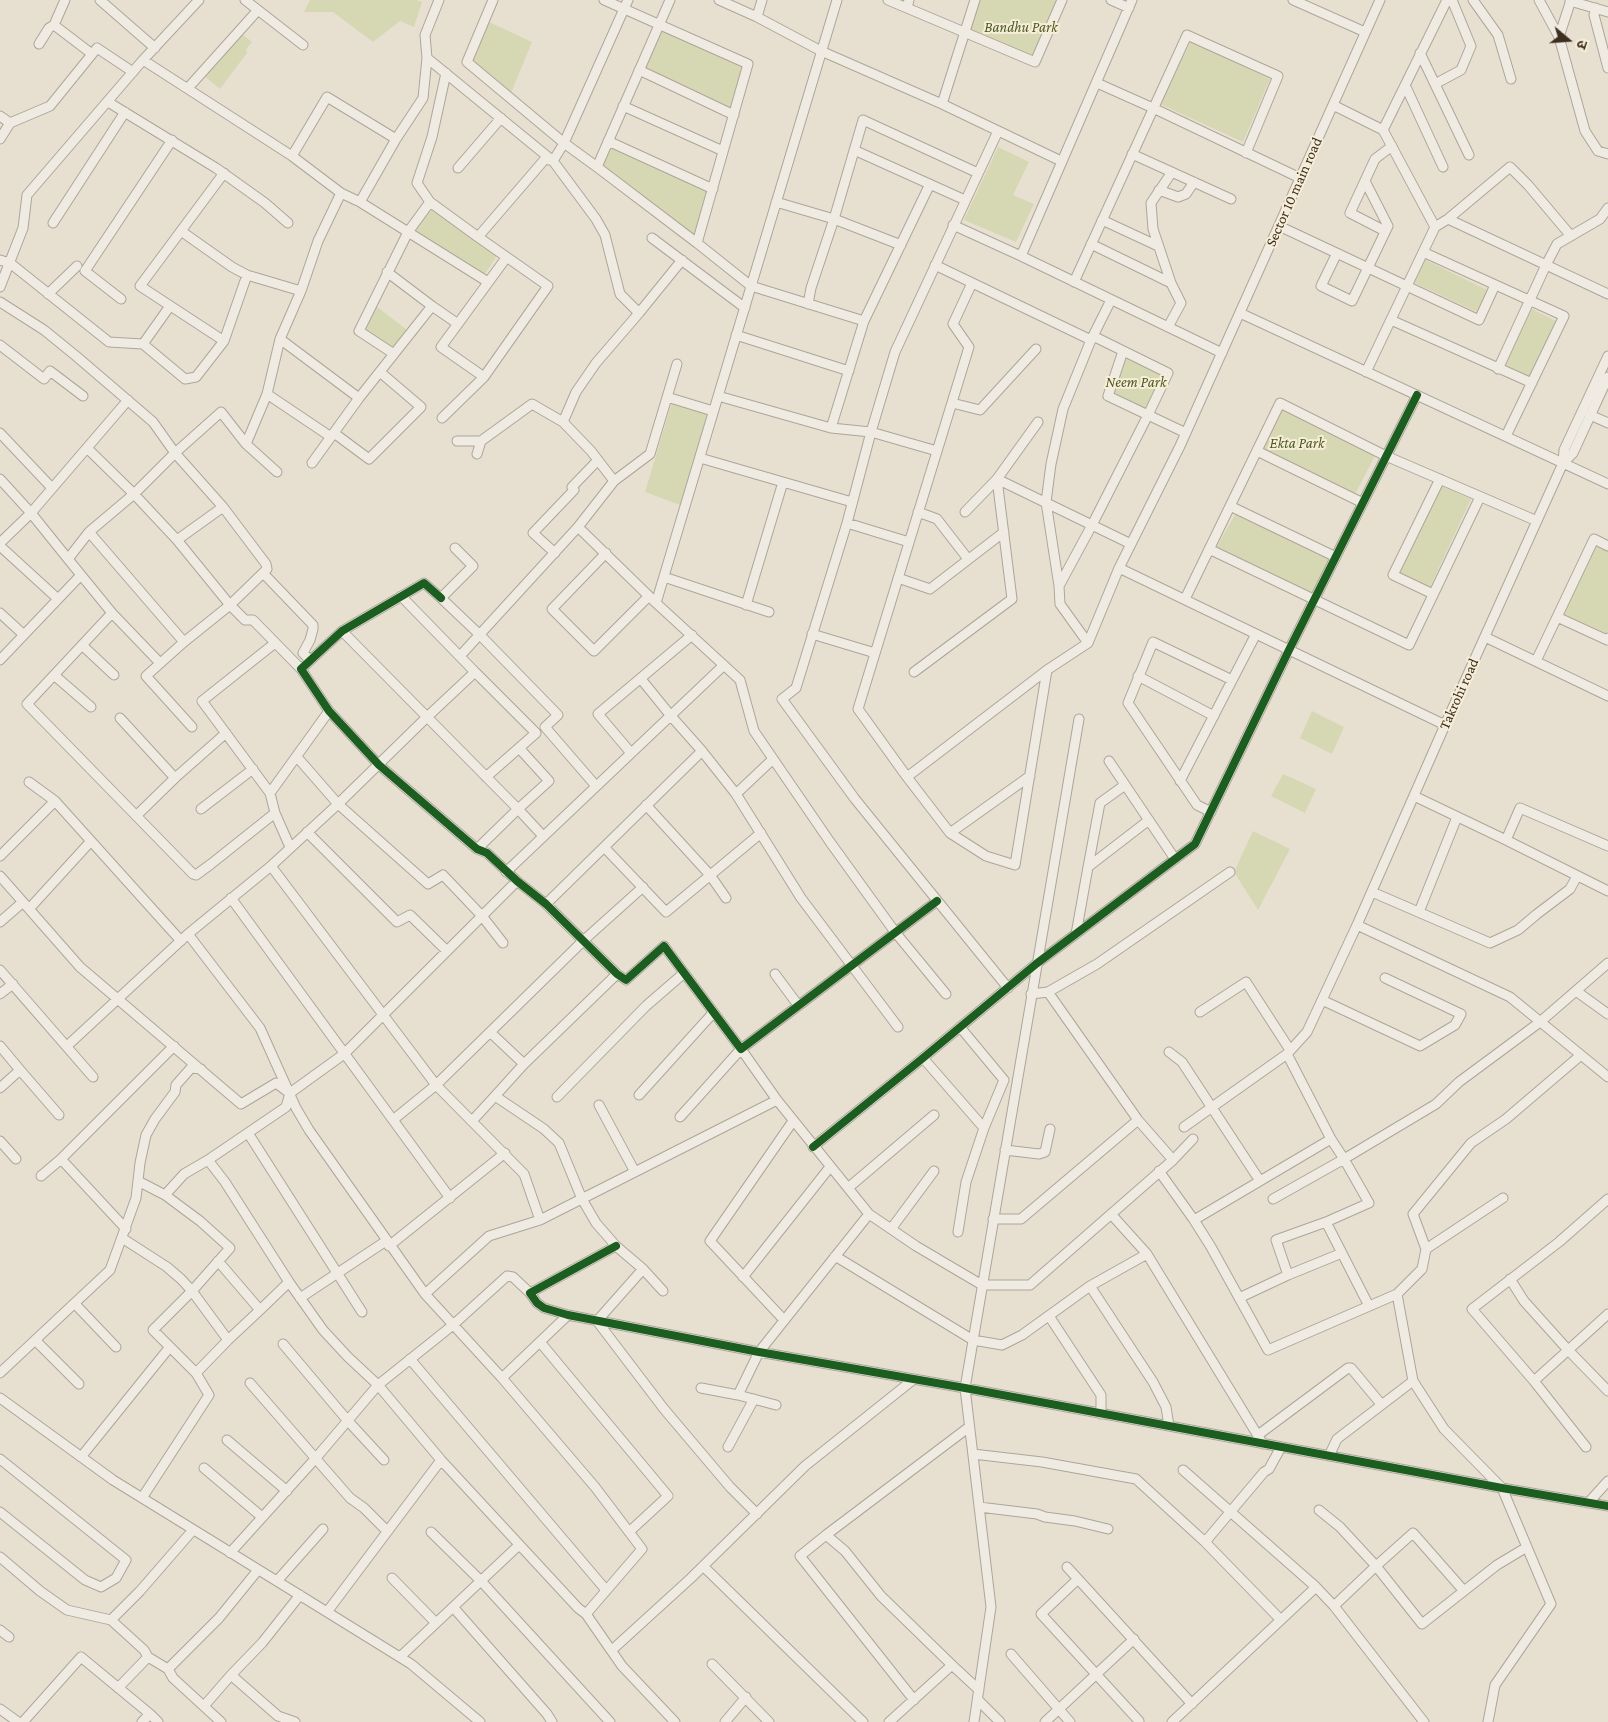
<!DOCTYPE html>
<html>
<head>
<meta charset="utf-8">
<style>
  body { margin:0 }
  #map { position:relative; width:1608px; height:1722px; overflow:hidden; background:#e7e0d1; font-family:"Crimson Pro","Noto Sans Devanagari",serif }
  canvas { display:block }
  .north { position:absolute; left:1543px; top:15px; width:50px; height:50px; -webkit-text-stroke:4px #f7eed8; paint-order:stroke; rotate:108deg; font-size:14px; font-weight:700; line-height:20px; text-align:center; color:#3d2e20 }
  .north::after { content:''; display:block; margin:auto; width:18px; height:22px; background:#3d2e20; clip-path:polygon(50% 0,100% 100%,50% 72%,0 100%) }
</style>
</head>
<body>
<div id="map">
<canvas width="1608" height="1722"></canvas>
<div class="north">उ</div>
</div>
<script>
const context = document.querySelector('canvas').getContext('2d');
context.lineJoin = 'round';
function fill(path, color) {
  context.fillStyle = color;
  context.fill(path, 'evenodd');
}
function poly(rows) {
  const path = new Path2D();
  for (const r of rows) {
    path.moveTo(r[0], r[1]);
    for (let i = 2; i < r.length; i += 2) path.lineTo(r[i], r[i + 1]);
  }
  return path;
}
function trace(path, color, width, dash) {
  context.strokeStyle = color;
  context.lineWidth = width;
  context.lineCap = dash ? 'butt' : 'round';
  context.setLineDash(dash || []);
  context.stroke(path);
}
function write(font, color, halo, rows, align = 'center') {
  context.font = font + ' "Crimson Pro",serif';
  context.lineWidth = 4;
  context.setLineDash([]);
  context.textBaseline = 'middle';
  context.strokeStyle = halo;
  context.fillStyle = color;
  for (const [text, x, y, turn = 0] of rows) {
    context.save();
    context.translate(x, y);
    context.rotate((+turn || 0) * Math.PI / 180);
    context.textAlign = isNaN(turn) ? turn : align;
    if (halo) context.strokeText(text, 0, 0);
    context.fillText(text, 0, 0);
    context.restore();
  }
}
const green = poly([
  [310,0,416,0,422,2,414,27,400,21,373,42,333,12,304,12],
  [975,0,1062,0,1035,62,965,33],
  [489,22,532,42,511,93,473,62],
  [661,29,743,66,731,110,642,71],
  [241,33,252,42,246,49,247,53,220,89,203,75],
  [1191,41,1270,79,1243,142,1160,104],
  [609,145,708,190,694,237,597,165],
  [998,147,1029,162,1013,195,1034,204,1016,242,964,220],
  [432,207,498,254,485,274,415,230],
  [1424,259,1487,290,1477,312,1413,282],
  [376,306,407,330,393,349,362,329],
  [1532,309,1556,321,1529,377,1505,365],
  [1124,353,1164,372,1146,410,1111,395],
  [672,402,709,415,683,506,645,492],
  [1281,406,1376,454,1353,498,1258,453],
  [1441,486,1471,499,1430,587,1399,574],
  [1236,513,1330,559,1313,594,1216,548],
  [1596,544,1608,549,1608,630,1606,635,1563,615],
  [1312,711,1344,727,1332,754,1300,738],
  [1283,774,1316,789,1305,813,1271,796],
  [1253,831,1290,849,1258,910,1234,872]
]);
const minor = poly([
  [100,0,155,48],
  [245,0,303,45],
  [493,0,467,62,564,143,597,167,697,243],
  [604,0,748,64,697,243,751,286,864,321],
  [719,0,757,17,821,51,942,104,1061,161],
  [888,0,907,8,909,0],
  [1111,0,1129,8],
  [1132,0,1021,256,1222,353],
  [1293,0,1365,32],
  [1473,0,1498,35,1511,79],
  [1539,0,1559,37,1585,131,1598,151,1608,154],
  [1570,1,1608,12],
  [907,8,1035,62,1062,0],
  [1596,8,1594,15,1608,68],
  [757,17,762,0],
  [54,25,92,54],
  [1559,37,1571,0],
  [39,44,49,28,54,25,65,0],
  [1420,53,1469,155],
  [427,58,553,161,596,219,605,235,620,294,639,313,596,363,576,392,563,422,591,451,614,481,578,527,460,656],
  [143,60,199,0],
  [639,70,734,115],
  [1097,83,1153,108,1300,178],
  [1435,84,1461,70,1471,46,1452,0],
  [1405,85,1443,167],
  [188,88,258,10],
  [108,102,216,168,265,203,288,223],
  [942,104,975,0],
  [1333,105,1383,130,1435,227,1366,372],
  [623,106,723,151],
  [0,116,10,123],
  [1383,130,1447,0],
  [998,131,895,352,871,432,847,523,796,688,782,699,855,799,1008,988],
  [0,139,10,123,50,106,97,48,133,72],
  [608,141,713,189],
  [854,150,965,200],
  [1132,154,1231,199],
  [292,156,327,97,396,139],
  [553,161,564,143,628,0],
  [597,167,670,0],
  [458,168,501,118],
  [1159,190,1178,197,1186,194,1194,182],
  [360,202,488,282],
  [430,202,417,183,432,137,446,73],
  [776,202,834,219,901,245],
  [1448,219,1510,167,1528,185,1571,236],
  [1102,220,1158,246],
  [53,223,125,112],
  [953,225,1021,256],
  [1279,226,1479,320,1495,285],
  [1435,227,1448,219,1608,294],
  [181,231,232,267,247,275,301,291],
  [1385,231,1350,213,1375,159,1392,146],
  [652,238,745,308],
  [1091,244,1171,283],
  [1423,252,1564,316,1506,436],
  [1337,253,1321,286,1352,301,1388,226,1365,181],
  [0,260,10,263,109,342,143,344,170,306],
  [935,265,1091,340],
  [387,272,432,306],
  [1074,282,1187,35,1278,76,1246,153],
  [972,283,953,324,969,347,858,709,907,777,950,833,986,856,1015,865,1047,670],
  [0,287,23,228,27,195,143,60,292,156,341,193,360,202,396,139,423,98,427,58,425,35,439,0],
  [48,294,77,266],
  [121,299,85,271,172,140],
  [0,302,44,330,76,356,153,422,175,453,223,507,266,564,267,569,263,573,313,625,313,629,310,640,303,653,310,660],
  [808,304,811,288,834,219,863,120,978,173],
  [639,313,682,260],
  [1240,313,1608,484],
  [1391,320,1532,383],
  [1168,327,1181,303,1171,283,1153,229,1151,203,1172,172],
  [736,335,849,371],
  [1093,336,1168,373,1148,415,1186,433],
  [280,339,359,398,432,306,458,324],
  [224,341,247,275],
  [143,344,185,379,196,377,224,341,140,286,224,173],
  [0,345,44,379,50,371,83,396],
  [394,354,359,331,408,232,430,202,478,237],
  [1498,369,1546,265,1557,244,1600,219,1608,208],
  [484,377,441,347,506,258],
  [267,394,331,437],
  [718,396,831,428,871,432,937,451],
  [667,397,713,411],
  [952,403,980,410,1036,349],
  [1590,415,1608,423],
  [442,418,484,377,548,286,478,237,545,159,553,161],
  [831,428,864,321,930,184],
  [0,433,52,488],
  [334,433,369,459,421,407,380,372],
  [457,441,481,441],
  [246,444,277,472],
  [88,449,134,494,177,540,230,605,245,620,253,620,301,669],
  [1257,451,1363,503],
  [477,454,481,441,532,404,563,422],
  [700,458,852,502],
  [312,463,359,398],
  [1563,463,1573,453,1608,377],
  [0,479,31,513,68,559],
  [997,479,1131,544],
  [614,481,650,454,677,364],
  [1230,506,1336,557],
  [918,512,937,519,968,559],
  [965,512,997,479,1038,422],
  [847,523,909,542],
  [578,527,656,603,740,680,754,731,830,842,895,932,946,994],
  [89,532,184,642],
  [177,540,223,507],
  [0,543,31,513,128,400],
  [0,546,58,599],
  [1608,546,1594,539,1557,617,1607,640,1608,638],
  [455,548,473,566,441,598,480,635,558,715,545,727,596,786],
  [1209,549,1409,645,1480,497],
  [555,553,533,533,574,490,572,487,598,460],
  [606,553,552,609,594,651,649,596],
  [1119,568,1445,725],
  [81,575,112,613,160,663],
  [664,577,769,612],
  [898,578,930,589,1004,532],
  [1059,586,1092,525,1148,415,1108,396,1123,351],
  [1433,594,1393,575,1440,479],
  [441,598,424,583,342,631,301,669,329,711,379,765,477,849,487,853,517,881,546,904,617,974,626,980,664,946,741,1049,937,901],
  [1185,599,1280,403,1386,456,1537,521],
  [656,603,837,0],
  [746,605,783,482],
  [0,613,24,635],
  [112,613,27,704,193,874,196,875,211,864,275,813],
  [342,631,518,809,477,849],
  [812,634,875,653],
  [1485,637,1608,696],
  [1088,643,1060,604,1059,586,1046,502,1051,464,1063,409,1091,340,1111,300],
  [83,646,114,675],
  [0,660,81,575,68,559,89,532,134,494,175,453,221,412,246,444,267,394,280,339,301,291,318,241,341,193],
  [1536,661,1557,617],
  [475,672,536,733,486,777],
  [914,672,1012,599,997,479],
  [54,675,91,707],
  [1138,676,1214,716],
  [641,679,671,716,702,751,736,794,801,898,898,1027],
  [120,718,175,778],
  [192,727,146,676,184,642,230,605,263,573],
  [519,748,549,781,518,809,543,836],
  [631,753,598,714,692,635],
  [297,757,338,804,428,884,443,875,482,916,503,943],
  [1109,761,1175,859],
  [907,777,1047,670,1088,643,1119,568,1180,446,1380,0],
  [1180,781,1256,634],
  [29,782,55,801],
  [270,793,202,701,275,643],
  [736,794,773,759],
  [1414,796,1506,840,1520,808,1608,846],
  [646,805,710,875,726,898],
  [201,809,253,769],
  [1211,812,1197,805,1128,703,1153,642,1232,680],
  [136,816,175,778,226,733],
  [307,832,397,922,410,915,447,951],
  [950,833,1030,776],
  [1506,840,1608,891],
  [290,847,275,813,270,793,329,711],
  [604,847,666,912,761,833],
  [0,856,55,801,181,941],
  [271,866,436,1085,524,1174,540,1220],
  [1088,867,1100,803,1125,785],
  [506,872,724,665],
  [0,876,80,967,241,1104,276,1083,288,1092],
  [1372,892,1490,943,1518,930,1537,914,1570,889,1577,876],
  [231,898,393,1120],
  [546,904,702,751],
  [29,909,91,841],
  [1419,912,1457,817],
  [0,922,23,902],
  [1357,925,1510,997,1608,1077],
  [188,934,260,1028,296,1108,309,1130,425,1294],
  [1076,934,1088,867,1149,820],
  [0,970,93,1077],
  [617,974,524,1064,495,1096,544,1129,559,1143,582,1199,596,1223,616,1246,643,1269,597,1321,664,1409,730,1487,757,1514],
  [775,974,798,1005],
  [1576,991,1608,1014],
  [0,994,13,984],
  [1031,994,1048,992,1097,964,1230,872],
  [1322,1000,1420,1046,1455,1025,1461,1014,1385,978],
  [1200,1012,1246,982,1290,1050],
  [490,1032,524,1064],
  [0,1046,20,1070,0,1088],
  [67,1046,188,934,271,866,338,804,426,718,475,672,401,596],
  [1169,1052,1182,1062,1260,1181],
  [1287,1054,1331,1139,1344,1159,1369,1203,1326,1222],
  [923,1058,984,1128],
  [20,1070,59,1115],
  [639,1095,713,1013],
  [557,1097,646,1006,684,973],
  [599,1105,635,1172],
  [680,1117,741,1049,777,1100,869,1214,916,1246,982,1285,1030,1285,1173,1160,1138,1120,1048,992],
  [472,1121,495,1096],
  [1184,1127,1287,1054,1307,1032,1357,925,1445,725,1563,463,1564,450,1608,356],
  [248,1133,362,1312],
  [0,1141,16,1159],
  [813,1147,923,1058,1036,964,1195,844,1289,650,1417,395],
  [1005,1150,1039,1154,1045,1152,1050,1129],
  [1173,1160,1193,1139],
  [1159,1171,1194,1220,1211,1247,1268,1350,1397,1294],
  [41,1176,61,1159],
  [848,1188,934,1115],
  [165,1195,184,1174,208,1160],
  [450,1198,393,1120,436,1085,584,940,643,887],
  [1273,1199,1344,1159,1436,1104,1459,1082,1540,1022,1608,963],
  [1608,1199,1559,1242,1472,1309,1534,1381,1608,1314],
  [1111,1214,1147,1254,1263,1444],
  [993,1219,1021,1219,1138,1120],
  [1194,1220,1331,1139],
  [126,1229,61,1159,174,1046],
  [891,1229,934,1171],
  [958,1232,966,1182,984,1128,1004,1080,960,1027],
  [122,1238,167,1267,181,1279,192,1291,230,1248,200,1221,165,1195,138,1181],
  [389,1246,505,1153],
  [616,1246,530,1293,537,1303,544,1308,568,1315,759,1352,965,1388,1502,1488,1608,1506],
  [1426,1249,1503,1198],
  [835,1256,973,1340,1002,1345,1022,1335,1090,1286,1147,1254],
  [218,1261,260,1310,289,1282,323,1330,348,1357,378,1385,315,1459,230,1553],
  [643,1269,663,1291],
  [1288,1275,1342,1253],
  [743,1277,830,1167],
  [1510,1279,1524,1301,1568,1350,1608,1391],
  [289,1282,225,1182,208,1160,286,1107,290,1093,344,1054,517,881],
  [1090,1286,1153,1382,1166,1407,1169,1426],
  [300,1298,386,1241],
  [1239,1298,1288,1275,1276,1240,1326,1222,1369,1306],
  [75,1304,116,1347],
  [1049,1316,1101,1395,1101,1414],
  [784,1320,710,1241,793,1121],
  [35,1340,79,1384],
  [228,1340,192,1291,153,1330,196,1373,228,1340,260,1310],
  [540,1342,668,1496,629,1532],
  [283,1344,348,1421,384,1460],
  [410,1359,606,1590],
  [0,1373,110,1270,136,1198,140,1163,146,1135,155,1119,175,1092,176,1085,191,1068,201,1069],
  [502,1378,568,1315],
  [1534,1381,1586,1447],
  [250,1383,350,1498,364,1508,387,1531],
  [701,1388,738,1395,759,1352,869,1214],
  [738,1395,776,1405],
  [0,1398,113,1480,327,1612],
  [1258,1435,1348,1368,1351,1368,1381,1404],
  [227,1440,287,1491],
  [728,1447,754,1399],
  [973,1454,1042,1462,1136,1479,1205,1542],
  [1329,1456,1337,1439,1413,1381],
  [81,1457,169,1348],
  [0,1459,126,1560,116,1578,101,1587,85,1580,0,1512],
  [441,1460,578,1608,586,1614],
  [204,1468,262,1517],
  [1183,1470,1316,1587,1334,1606,1376,1566,1422,1624,1497,1565,1527,1547],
  [142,1498,209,1395,196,1373],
  [1588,1503,1608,1481],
  [979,1507,1037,1514,1045,1517,1075,1521,1108,1529],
  [1319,1510,1340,1527,1376,1566,1413,1533,1464,1591],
  [431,1532,481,1581,610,1722],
  [826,1535,845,1551,881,1596,952,1665],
  [0,1557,40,1591,67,1610,111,1620,144,1650,148,1657,168,1669,173,1678,221,1722],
  [703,1566,863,1722],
  [1067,1567,1078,1579],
  [392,1578,436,1623],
  [277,1581,323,1529],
  [1334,1606,1424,1722],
  [453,1607,547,1714,552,1722],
  [1280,1619,1205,1542,1264,1472,1269,1469,1281,1447],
  [111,1620,140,1591,193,1530],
  [0,1630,9,1637],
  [612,1650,691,1578,805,1466,914,1379],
  [1011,1654,1070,1722],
  [400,1657,519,1545],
  [712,1664,769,1722],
  [168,1669,219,1618,258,1570],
  [231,1675,278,1716,295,1722],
  [118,1688,148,1657],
  [914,1700,800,1556,826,1535,969,1427],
  [978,1700,1000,1722],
  [204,1706,231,1675,262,1643,300,1595],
  [0,1709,18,1722],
  [150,1714,158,1722],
  [1139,1721,1041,1614,1078,1579,1192,1704],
  [23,1722,81,1657,150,1714,142,1722],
  [480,1722,411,1664,327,1612,441,1460,378,1385,453,1325,507,1276,513,1277,530,1293],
  [675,1722,622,1666,586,1614,642,1549,595,1487,502,1378,425,1294,489,1236,540,1220,777,1100],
  [725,1722,746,1697],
  [889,1722,952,1665,979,1690],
  [974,1722,991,1607,965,1388,1079,719],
  [1045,1722,1134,1639],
  [1172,1722,1316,1587],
  [1488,1722,1495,1685,1551,1604,1502,1488,1444,1429,1413,1381,1397,1294,1422,1269,1426,1249,1413,1214,1471,1143,1506,1119,1581,1055]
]);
const cycleway = poly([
  [441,598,424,583,342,631,301,669,329,711,379,765,477,849,487,853,517,881,546,904,617,974,626,980,664,946,741,1049,937,901],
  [813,1147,923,1058,1036,964,1195,844,1289,650,1417,395],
  [616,1246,530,1293,537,1303,544,1308,568,1315,759,1352,965,1388,1502,1488,1608,1506]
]);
const parkNames = [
  ["Bandhu Park",1021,27],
  ["Neem Park",1136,382],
  ["Ekta Park",1297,443]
];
const streetNames = [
  ["Sector 10 main road",1294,192,-66],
  ["Takrohi road",1459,694,-66]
];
fill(green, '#d6d7b3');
trace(minor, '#ada599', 11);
trace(minor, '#efebe3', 9);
trace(cycleway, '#1b5e20', 8);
write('italic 15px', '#4d5a26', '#f7eed8', parkNames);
write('15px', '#3d2e20', '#f7eed8', streetNames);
</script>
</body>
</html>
